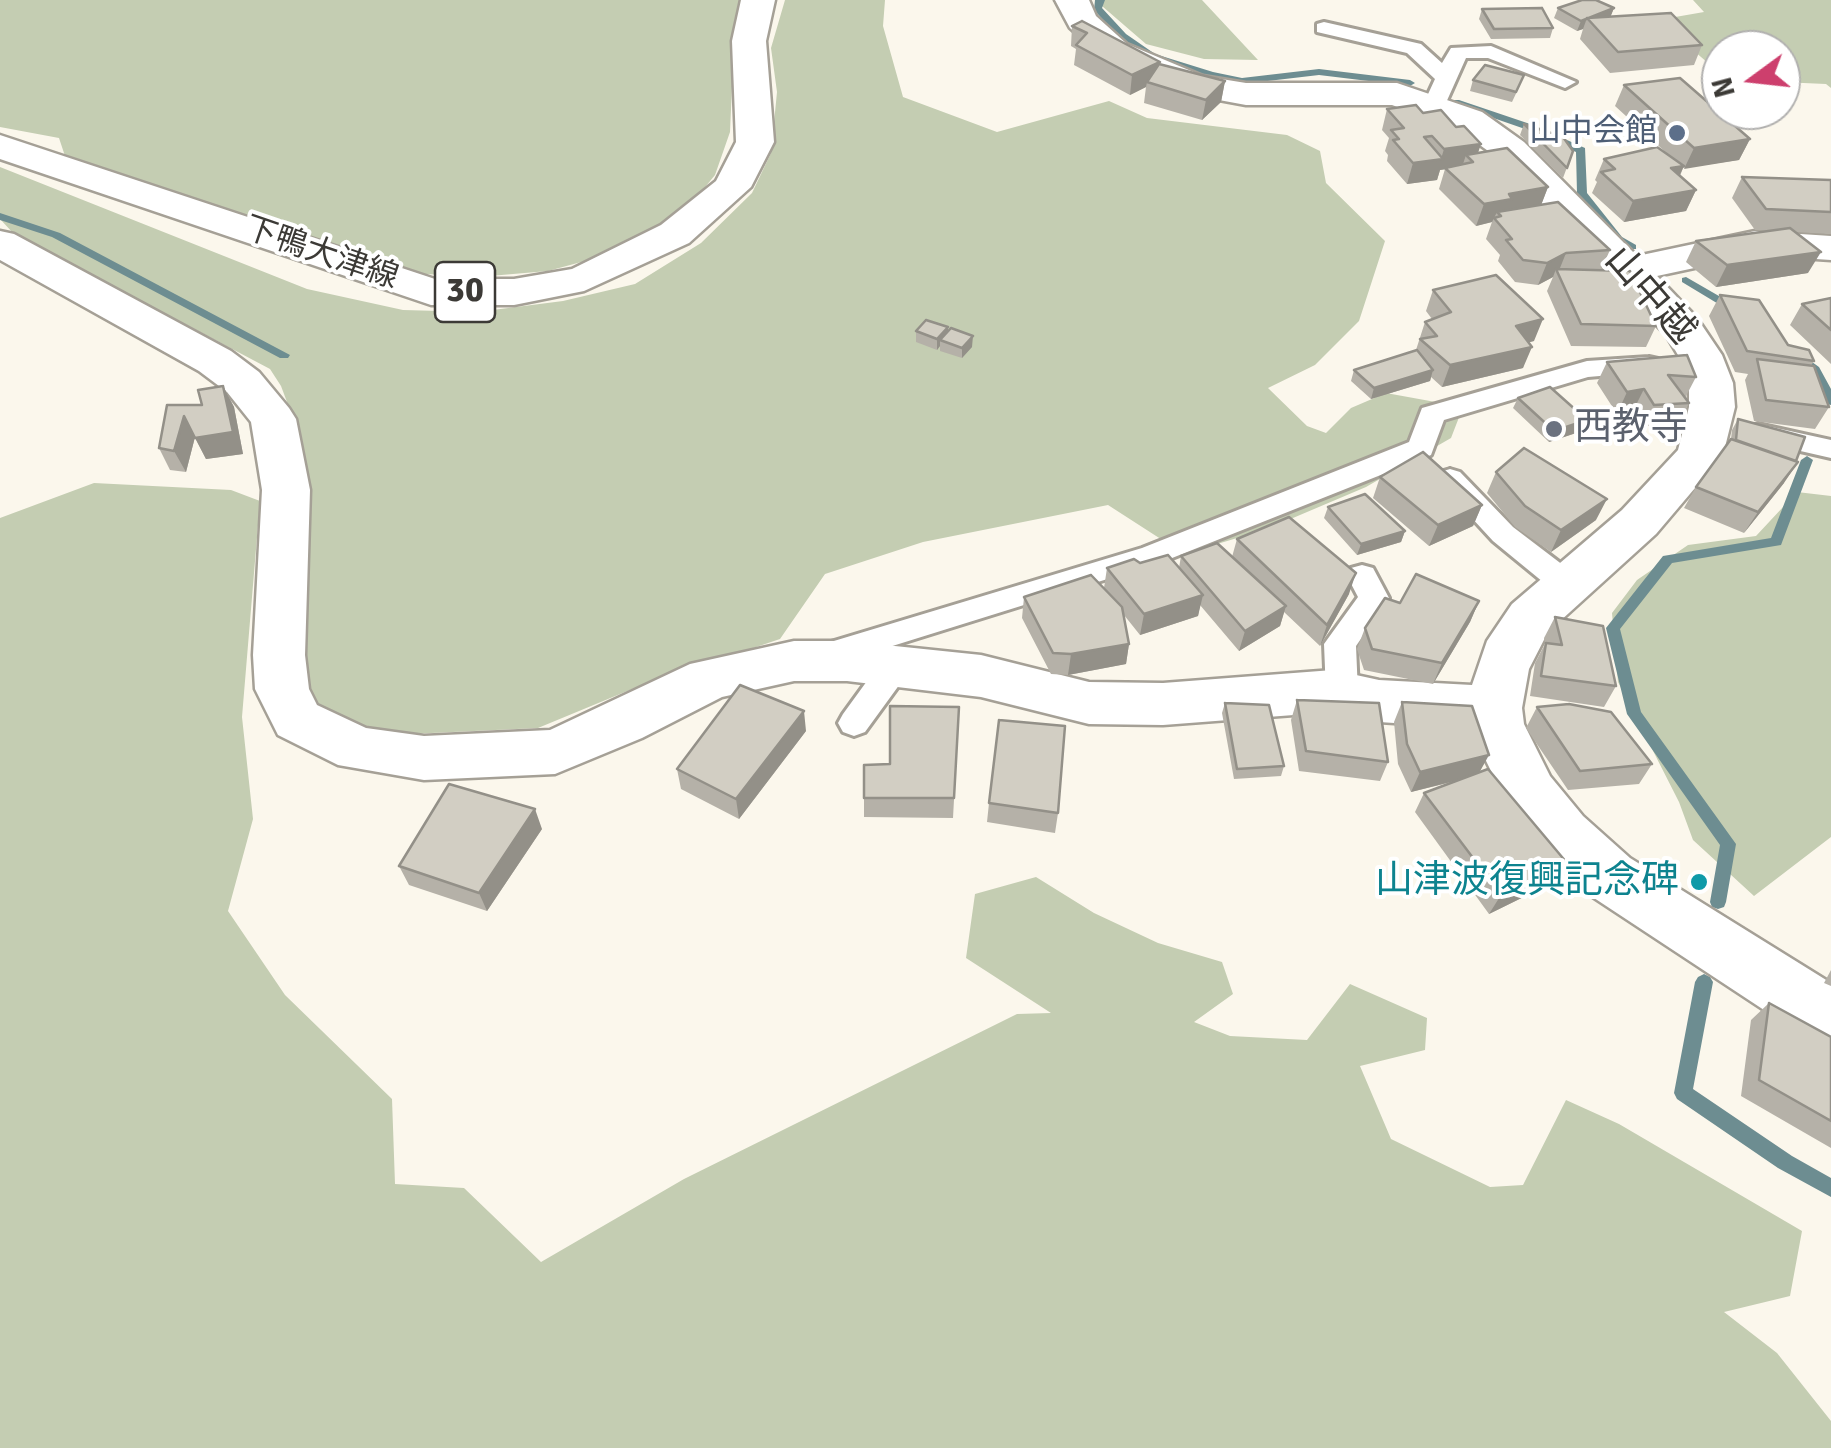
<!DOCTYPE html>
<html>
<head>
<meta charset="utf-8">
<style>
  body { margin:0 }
  #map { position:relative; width:1831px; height:1448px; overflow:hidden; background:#fbf7ec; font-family:Signika,sans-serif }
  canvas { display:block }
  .north { position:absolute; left:1701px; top:30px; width:100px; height:100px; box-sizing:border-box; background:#fff; border:2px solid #b1b0af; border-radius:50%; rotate:255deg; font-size:28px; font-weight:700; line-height:40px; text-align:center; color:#3c3a36 }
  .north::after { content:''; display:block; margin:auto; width:35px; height:45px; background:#cd3f6d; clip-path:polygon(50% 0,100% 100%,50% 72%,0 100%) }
</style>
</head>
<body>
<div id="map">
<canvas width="1831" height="1448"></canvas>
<div class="north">N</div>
</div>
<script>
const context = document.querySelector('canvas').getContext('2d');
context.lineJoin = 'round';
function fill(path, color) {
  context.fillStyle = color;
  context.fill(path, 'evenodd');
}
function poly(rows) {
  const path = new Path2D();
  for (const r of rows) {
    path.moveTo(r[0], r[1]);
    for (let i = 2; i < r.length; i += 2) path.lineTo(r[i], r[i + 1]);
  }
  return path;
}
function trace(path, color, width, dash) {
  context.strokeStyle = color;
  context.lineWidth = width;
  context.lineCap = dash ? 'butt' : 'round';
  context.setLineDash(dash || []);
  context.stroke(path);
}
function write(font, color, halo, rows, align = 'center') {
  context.font = font + ' Signika,"Noto Sans JP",sans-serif';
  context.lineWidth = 8;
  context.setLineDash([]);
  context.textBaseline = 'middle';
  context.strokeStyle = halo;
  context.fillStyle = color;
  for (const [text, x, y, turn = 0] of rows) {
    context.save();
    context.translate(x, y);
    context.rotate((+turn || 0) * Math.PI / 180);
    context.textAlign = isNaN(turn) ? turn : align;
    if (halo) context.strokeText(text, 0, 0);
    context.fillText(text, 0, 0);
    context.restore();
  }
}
const green = poly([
  [0,0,742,0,735,17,730,132,715,175,673,226,618,252,548,271,478,277,390,272,66,159,59,138,0,127],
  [785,0,885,0,883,26,903,97,997,132,1109,101,1147,118,1287,135,1320,151,1326,183,1385,241,1359,321,1315,365,1268,388,1307,426,1326,433,1351,408,1386,393,1463,407,1451,438,1366,487,1267,529,1184,554,1108,505,923,542,825,574,780,639,637,687,538,728,410,734,372,729,310,710,303,666,300,568,302,442,281,386,270,369,13,233,0,219,0,167,307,289,403,310,477,312,563,301,635,284,701,243,752,193,771,153,777,92,771,48],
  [1095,0,1202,0,1258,60,1204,59,1146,44],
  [1693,0,1831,0,1831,88,1826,84,1781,82,1781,50,1721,50,1721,67,1708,63,1658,20,1704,12],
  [94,483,231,490,260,501,242,717,253,819,228,911,285,995,392,1099,395,1184,464,1188,541,1262,684,1179,1017,1014,1051,1013,966,958,975,894,1036,877,1094,913,1158,943,1222,962,1233,994,1194,1022,1230,1036,1307,1040,1350,984,1427,1018,1425,1050,1360,1066,1391,1139,1490,1187,1523,1185,1566,1100,1619,1124,1802,1231,1790,1296,1724,1312,1777,1353,1831,1421,1831,1448,0,1448,0,518],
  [1797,492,1831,496,1831,837,1754,896,1693,840,1679,802,1618,682,1612,613,1637,580,1688,545,1756,536]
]);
const stream = poly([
  [1095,0,1105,0,1102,8,1126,34,1155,54,1213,72,1242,78,1319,69,1410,80,1415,83,1410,86,1319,75,1242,84,1208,77,1149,58,1120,38,1094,10,1095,0],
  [1453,100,1459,100,1533,125,1585,148,1587,193,1622,237,1636,245,1636,249,1628,249,1614,241,1577,193,1576,152,1525,129,1453,104,1453,100],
  [0,213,60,233,290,355,288,358,280,358,52,237,0,220,0,213],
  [1686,277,1738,307,1740,309,1738,311,1730,311,1682,282,1682,278,1686,277],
  [1805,357,1819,367,1831,389,1831,405,1827,404,1808,369,1799,361,1805,357],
  [1807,456,1813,460,1781,545,1672,563,1620,629,1641,712,1736,844,1726,902,1724,907,1718,909,1712,907,1710,902,1720,845,1627,714,1606,628,1663,556,1771,538,1801,460,1807,456],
  [1704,974,1710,977,1713,982,1693,1089,1792,1156,1831,1178,1831,1197,1778,1168,1677,1099,1674,1093,1695,982,1698,977,1704,974]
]);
const lane = poly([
  [1324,22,1421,44,1442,63,1451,48,1491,46,1576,82,1565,88,1488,58,1466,58,1445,105,1434,111,1423,105,1435,79,1407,53,1317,32,1317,24,1324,22],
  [1649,357,1658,359,1662,365,1658,371,1588,377,1444,420,1431,455,1162,562,825,667,814,663,809,655,814,647,1142,548,1409,442,1422,408,1587,361,1649,357],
  [1758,424,1831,440,1831,458,1748,439,1744,433,1748,427,1758,424],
  [1450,469,1460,472,1513,527,1576,575,1580,583,1576,591,1565,594,1554,591,1493,541,1436,479,1440,472,1450,469],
  [1362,565,1373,568,1389,598,1356,646,1358,693,1353,702,1342,705,1331,702,1326,693,1324,644,1358,597,1347,576,1351,568,1362,565],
  [894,656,905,659,910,668,905,677,865,732,854,736,843,732,838,723,843,714,883,659,894,656]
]);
const street = poly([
  [1055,0,1089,0,1096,16,1127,44,1203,76,1246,83,1397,83,1482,112,1524,142,1637,256,1755,231,1831,236,1831,260,1755,255,1657,276,1697,318,1722,355,1733,383,1735,407,1723,455,1656,534,1548,632,1529,669,1522,708,1524,724,1550,776,1583,816,1630,858,1831,983,1831,1047,1808,1039,1588,894,1541,850,1510,810,1470,728,1379,722,1333,712,1163,725,1089,724,981,697,847,681,794,681,722,697,642,738,555,774,424,780,338,765,278,735,255,689,253,655,262,490,251,422,227,392,199,371,0,260,0,231,14,234,231,351,259,372,289,408,296,419,310,490,305,655,309,689,317,705,366,728,424,736,550,730,690,664,794,641,847,641,981,655,1089,682,1163,683,1333,670,1379,680,1472,685,1487,641,1512,604,1622,510,1678,450,1689,407,1689,383,1678,355,1666,335,1498,158,1456,128,1392,105,1246,105,1181,93,1103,58,1070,28,1055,0]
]);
const primary = poly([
  [741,0,775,0,766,41,774,142,751,187,689,243,584,291,514,305,431,305,0,159,0,135,435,279,514,279,572,269,661,225,716,181,736,142,732,41,741,0]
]);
const wall = poly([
  [1558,8,1614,8,1610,17,1702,45,1694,65,1610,73,1580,39,1583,29,1577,31,1554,18],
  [1482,9,1553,28,1550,38,1491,39,1479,19],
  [1072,26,1160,62,1159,64,1225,81,1221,102,1202,120,1144,103,1146,87,1130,95,1074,65,1076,49,1071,46],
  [1473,80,1520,85,1512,102,1470,91],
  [1624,85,1750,139,1739,160,1683,168,1680,176,1696,190,1686,211,1624,222,1592,193,1597,182,1595,180,1604,159,1672,158,1615,106],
  [1387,109,1548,187,1541,205,1610,250,1601,270,1656,326,1646,347,1571,346,1547,291,1553,277,1538,285,1515,282,1498,261,1500,255,1486,239,1492,222,1476,226,1439,189,1445,169,1440,170,1437,180,1407,184,1387,161,1388,155,1385,151,1389,138,1382,130],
  [1524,124,1573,151,1563,178,1520,135],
  [1742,177,1831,180,1831,234,1795,232,1808,273,1716,287,1686,262,1696,241,1769,231,1755,230,1732,198],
  [1433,290,1534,341,1528,342,1523,368,1442,387,1431,377,1430,381,1371,399,1351,381,1354,370,1416,350,1425,322,1432,319,1426,311],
  [1720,295,1788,345,1814,361,1811,366,1829,407,1815,429,1754,421,1745,380,1748,374,1735,372,1709,316],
  [1831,298,1831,364,1790,325,1802,304],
  [948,327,948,331,972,347,962,358,940,351,940,346,937,350,916,342,916,331],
  [1607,362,1696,377,1685,398,1689,403,1678,425,1643,426,1633,411,1617,414,1597,383],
  [223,386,234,407,243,454,206,459,195,437,186,472,170,470,159,448,202,405],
  [1518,398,1582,431,1549,442,1513,408],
  [1738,419,1784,483,1744,533,1684,508,1696,487,1731,439,1732,430],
  [1496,472,1596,520,1551,552,1515,527,1487,493],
  [1380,477,1482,505,1473,526,1429,546,1373,498],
  [1328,507,1405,531,1401,542,1357,555,1324,518],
  [1237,539,1349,594,1320,646,1284,612,1280,626,1239,651,1200,605,1198,616,1140,635,1124,615,1129,644,1126,664,1068,675,1051,674,1022,618,1024,597,1104,588,1107,568,1140,563,1179,568,1181,556,1232,557],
  [1479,601,1470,622,1433,684,1364,670,1357,649,1365,628,1400,603],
  [1555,617,1616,686,1604,707,1530,696,1535,663,1545,644,1544,638],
  [1297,700,1388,762,1380,781,1299,771,1291,720],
  [1402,702,1480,772,1567,863,1554,882,1489,914,1415,812,1424,793,1460,780,1411,792,1398,764,1394,722],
  [1225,703,1284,766,1281,776,1234,779,1222,713],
  [959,707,953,818,864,817,864,798,890,764],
  [1537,707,1652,764,1639,784,1568,790,1526,728],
  [806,731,739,819,681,789,677,769],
  [989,803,1058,813,1055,833,987,822],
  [542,829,487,911,409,885,399,866],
  [1831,970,1831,986,1824,983],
  [1769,1003,1831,1037,1831,1148,1741,1096,1751,1020]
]);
const shadedWall = poly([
  [1614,8,1610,18,1587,18],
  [1587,18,1583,29,1577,31,1581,21],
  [1160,62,1157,82,1147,82,1146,87,1130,95,1132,75],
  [1225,81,1221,102,1202,120,1206,100],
  [1750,139,1739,160,1684,169,1694,148],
  [1481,144,1474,165,1466,155,1462,167,1440,170,1437,180,1407,184,1413,163,1441,159,1444,149],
  [1684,166,1674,187,1671,168],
  [1548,187,1540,208,1501,216,1497,212,1492,222,1476,226,1484,204,1509,194],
  [1696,190,1686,211,1624,222,1633,201],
  [1821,252,1808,273,1716,287,1727,265],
  [1566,253,1558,273,1556,269,1553,277,1538,285,1547,263],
  [1543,319,1534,341,1508,348,1516,326],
  [948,327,948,338,940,340,940,346,937,350,937,339],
  [973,336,972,347,962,358,962,348],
  [1532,347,1523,368,1442,387,1450,365],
  [1433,370,1430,381,1371,399,1374,388],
  [223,386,234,407,243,454,206,459,195,438],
  [1644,389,1633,411,1617,414,1627,392],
  [184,416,195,437,186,472,174,451],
  [1587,420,1582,431,1549,442,1554,431],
  [1798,462,1784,483,1744,533,1758,512],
  [1607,499,1596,520,1551,552,1561,530],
  [1482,505,1473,526,1429,546,1438,525],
  [1405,531,1401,542,1357,555,1361,544],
  [1356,573,1349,594,1320,646,1327,625],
  [1203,595,1198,616,1140,635,1144,614],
  [1479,601,1470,622,1433,684,1442,663],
  [1286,606,1280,626,1239,651,1245,631],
  [1129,644,1126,664,1068,675,1071,654],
  [804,711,806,731,739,819,736,799],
  [1489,755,1478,775,1411,792,1420,772],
  [535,809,542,829,487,911,479,893],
  [1567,863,1554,882,1489,914,1501,895]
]);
const building = poly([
  [1582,0,1596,0,1614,8,1581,21,1558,8,1582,0],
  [1542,8,1553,28,1494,29,1482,9,1542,8],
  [1671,13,1702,45,1618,52,1587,18,1671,13],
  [1082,21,1160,62,1132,75,1076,45,1087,33,1072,26,1082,21],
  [1159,64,1225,81,1206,100,1147,82,1159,64],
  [1485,65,1524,75,1516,92,1473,80,1485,65],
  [1680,78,1750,139,1694,148,1624,85,1680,78],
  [1416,105,1423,113,1441,110,1456,127,1464,126,1481,144,1444,149,1432,136,1424,137,1443,159,1413,163,1393,140,1399,139,1391,130,1404,128,1387,109,1416,105],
  [1524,124,1563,137,1573,151,1567,168,1524,124],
  [1657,147,1684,166,1671,168,1696,190,1633,201,1601,172,1615,169,1604,159,1657,147],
  [1507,148,1548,187,1509,194,1512,199,1484,204,1445,168,1473,162,1466,155,1507,148],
  [1742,177,1831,180,1831,212,1766,209,1742,177],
  [1558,202,1610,250,1566,253,1547,263,1523,260,1506,240,1512,239,1494,218,1501,216,1497,212,1558,202],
  [1790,228,1821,252,1727,265,1696,241,1790,228],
  [1556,269,1630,271,1656,326,1581,324,1556,269],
  [1496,275,1543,319,1516,326,1532,347,1450,365,1420,339,1437,336,1425,322,1451,312,1433,290,1496,275],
  [1720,295,1759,300,1788,345,1809,350,1814,361,1747,351,1720,295],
  [1831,298,1831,330,1802,304,1831,298],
  [926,320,948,327,937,339,916,331,926,320],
  [951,328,973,336,962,348,940,340,951,328],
  [1417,350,1433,370,1374,388,1354,370,1417,350],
  [1687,355,1696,377,1668,375,1689,403,1654,405,1644,389,1627,392,1607,362,1687,355],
  [1757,359,1814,366,1829,407,1766,400,1757,359],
  [223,386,233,432,195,438,184,416,174,451,159,448,167,405,202,405,198,390,223,386],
  [1550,387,1587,420,1554,431,1518,398,1550,387],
  [1738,419,1805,437,1796,461,1736,440,1738,419],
  [1731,439,1798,462,1758,512,1696,487,1731,439],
  [1524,448,1607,499,1561,530,1525,506,1496,472,1524,448],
  [1423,452,1482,505,1438,525,1380,477,1423,452],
  [1365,494,1405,531,1361,544,1328,507,1365,494],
  [1289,517,1356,573,1327,625,1237,539,1289,517],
  [1217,543,1286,606,1245,631,1181,556,1217,543],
  [1168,555,1203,595,1144,614,1107,568,1134,559,1140,563,1168,555],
  [1416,574,1479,601,1442,663,1372,649,1365,628,1385,598,1400,603,1416,574],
  [1091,575,1122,607,1129,644,1071,654,1053,653,1024,597,1091,575],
  [1555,617,1603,626,1616,686,1541,676,1546,643,1562,645,1555,617],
  [740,685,804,711,736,799,677,769,740,685],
  [1297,700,1379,703,1388,762,1306,751,1297,700],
  [1402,702,1472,706,1489,755,1420,772,1407,744,1402,702],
  [1225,703,1269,705,1284,766,1237,769,1225,703],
  [1569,704,1611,712,1652,764,1580,771,1537,707,1569,704],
  [890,706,959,707,954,798,864,798,864,765,890,764,890,706],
  [999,720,1065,726,1058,813,989,803,999,720],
  [1488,769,1567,863,1501,895,1424,793,1488,769],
  [449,784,535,809,479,893,399,866,449,784],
  [1769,1003,1831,1037,1831,1121,1759,1080,1769,1003]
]);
const markers = [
  [1677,133,10,"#5c6f8a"],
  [1554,429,10,"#6b7280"],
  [1699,882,10,"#0f9aa8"]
];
const farServicenames = [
  ["山中会館",1657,133]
];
const farStreetnames = [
  ["下鴨大津線",321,254,19]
];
const shields = [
  [465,292,60]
];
const shieldNames = [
  ["30",465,292]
];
const streetNames = [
  ["山中越",1649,296,49]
];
const worshipNames = [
  ["西教寺",1574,429]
];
const cultureNames = [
  ["山津波復興記念碑",1679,882]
];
fill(green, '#c4cdb2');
fill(stream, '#6d8d91');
trace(lane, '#a5a096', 6);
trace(street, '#a5a096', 5);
trace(primary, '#a5a096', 5);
fill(lane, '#fff');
fill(street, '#fff');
fill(primary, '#fff');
fill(wall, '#b5b1a8');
fill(shadedWall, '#939088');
fill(building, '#d2cec3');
trace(building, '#939088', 2.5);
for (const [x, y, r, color] of markers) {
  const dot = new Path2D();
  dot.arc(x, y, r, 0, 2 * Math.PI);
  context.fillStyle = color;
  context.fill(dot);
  trace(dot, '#fff', 4);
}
write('32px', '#4e5e75', '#fff', farServicenames, 'right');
write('32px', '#3c3a36', '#fff', farStreetnames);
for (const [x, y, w] of shields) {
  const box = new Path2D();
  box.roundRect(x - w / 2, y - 30, w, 60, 8);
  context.fillStyle = '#fff';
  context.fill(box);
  trace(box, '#3c3a36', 2.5);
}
write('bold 35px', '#3c3a36', null, shieldNames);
write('38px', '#3c3a36', '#fff', streetNames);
write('38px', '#5b616d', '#fff', worshipNames, 'left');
write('38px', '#0d838f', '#fff', cultureNames, 'right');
</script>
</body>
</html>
